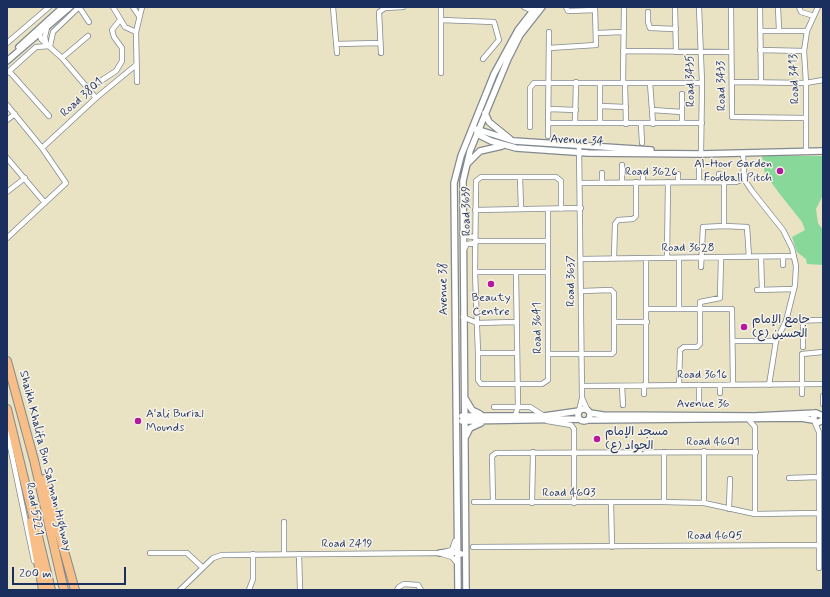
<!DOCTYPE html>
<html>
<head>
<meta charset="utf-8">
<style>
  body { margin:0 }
  #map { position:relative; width:830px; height:597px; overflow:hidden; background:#e9e3c3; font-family:Mynerve,sans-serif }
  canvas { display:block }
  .frame { position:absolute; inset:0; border:8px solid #1b2f5e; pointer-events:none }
  .scale { position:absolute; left:12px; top:567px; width:114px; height:18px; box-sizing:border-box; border:2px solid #1b2f5e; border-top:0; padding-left:5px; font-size:12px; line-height:14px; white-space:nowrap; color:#1b2f5e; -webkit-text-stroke:3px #f7f3e8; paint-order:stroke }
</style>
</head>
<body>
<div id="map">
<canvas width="830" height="597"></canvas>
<div class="frame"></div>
<div class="scale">200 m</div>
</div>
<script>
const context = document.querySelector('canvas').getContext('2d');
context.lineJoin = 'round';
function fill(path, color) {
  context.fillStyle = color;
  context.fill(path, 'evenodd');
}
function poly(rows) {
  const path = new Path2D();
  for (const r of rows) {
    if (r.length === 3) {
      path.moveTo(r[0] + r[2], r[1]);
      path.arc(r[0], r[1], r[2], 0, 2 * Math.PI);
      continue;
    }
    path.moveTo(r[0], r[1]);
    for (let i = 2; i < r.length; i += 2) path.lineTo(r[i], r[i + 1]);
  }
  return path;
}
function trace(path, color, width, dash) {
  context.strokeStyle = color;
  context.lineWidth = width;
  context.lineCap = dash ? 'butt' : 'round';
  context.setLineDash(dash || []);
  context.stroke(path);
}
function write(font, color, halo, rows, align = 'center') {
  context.font = font + ' Mynerve,"Playpen Sans Arabic",sans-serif';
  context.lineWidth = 3;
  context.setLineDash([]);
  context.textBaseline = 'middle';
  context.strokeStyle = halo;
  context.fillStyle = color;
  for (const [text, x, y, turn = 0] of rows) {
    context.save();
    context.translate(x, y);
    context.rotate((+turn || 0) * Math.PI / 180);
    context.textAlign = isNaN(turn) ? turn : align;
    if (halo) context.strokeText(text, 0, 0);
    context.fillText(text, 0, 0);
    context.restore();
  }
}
const green = poly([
  [762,156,823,156,823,195,816,209,818,223,823,230,823,265,807,264,806,259,797,252,792,237,805,230,802,222,779,193,765,174]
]);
const minor = poly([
  [79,7,89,22],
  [113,7,125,27,136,32],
  [133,7,139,16],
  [333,7,337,53],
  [441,7,441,73],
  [524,7,535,12],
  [566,7,568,11,595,10],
  [675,7,676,52],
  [699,7,702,83,701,154],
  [731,7,732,117,806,118],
  [760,7,761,82],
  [778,7,779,30],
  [799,7,801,12,814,16],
  [648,12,648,22,650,28,676,29],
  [441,20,494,22,499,40,483,59],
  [39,31,41,39,62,58,96,98],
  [760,31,807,31],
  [597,33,623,32],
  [7,43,49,7],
  [46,43,45,36,47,28],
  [336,44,380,43],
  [549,48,596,45,595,7],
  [760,50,804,51],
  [623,51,731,52],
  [381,53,379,12,385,8,403,7],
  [62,58,88,36],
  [9,71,49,116],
  [7,73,36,47,50,46,53,32,79,7],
  [99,82,116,71,122,61,122,48,114,37,112,30,120,20],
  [137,82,136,32,142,7],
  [732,82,806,83,823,80],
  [600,83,600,123],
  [623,83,624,7],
  [625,83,626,124],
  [650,83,653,124],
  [682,94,682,123],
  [7,105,42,148,66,183,7,238],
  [600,106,626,107],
  [549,109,576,110],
  [652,110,682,112],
  [7,120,15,114],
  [549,123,702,123],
  [575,123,576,82],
  [641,124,642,143],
  [530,127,530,88,534,83,702,83],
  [548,136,549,32],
  [42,148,96,98,136,65],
  [806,152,806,83,804,51,807,31,818,7],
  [743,153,744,179,752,191,783,230,792,248,796,266,795,285,786,321,776,341,769,385],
  [7,158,45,203],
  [699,164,699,182],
  [678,174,678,182],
  [520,177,521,209],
  [622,182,622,165],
  [643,182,643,173],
  [719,182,719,174],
  [581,183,724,182,736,182,744,179],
  [602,183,602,173],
  [7,192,25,178],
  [475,210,581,208],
  [724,226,747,227,749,257],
  [462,234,466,236,475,237],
  [475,241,547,241],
  [464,249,467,244,475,243],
  [761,257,762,290],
  [783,257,783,265],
  [614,258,615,224,618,220,633,219,636,216,636,182],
  [667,258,668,182],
  [581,259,794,256],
  [646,259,646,385],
  [701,267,703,227,724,226,724,182],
  [475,272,478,353,516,353],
  [516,272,475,272,476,181,481,177,556,177,561,181,561,209],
  [757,290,794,289],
  [647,309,732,309,733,385],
  [679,309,679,258],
  [463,317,477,323,516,322],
  [803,320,803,347],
  [786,321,823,320],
  [615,322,647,322],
  [733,341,776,341],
  [478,353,478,380,481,384,542,384,548,380,548,209],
  [548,354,612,354,614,352,614,293,611,290,582,291],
  [644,385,644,394],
  [679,385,680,350,684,347,697,347,700,344,700,302,720,298,721,258],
  [720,385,720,393],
  [582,386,823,384],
  [622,386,623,405],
  [802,394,802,354,823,352],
  [582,398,588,411],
  [699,401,699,385],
  [823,404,823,396],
  [494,407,530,407,544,416],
  [579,411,582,398,579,144],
  [515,416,518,407,516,272,547,272],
  [749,420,755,427,755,514],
  [547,421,571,425,574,429,574,503],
  [815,423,819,432,819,568],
  [7,432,34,561],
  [704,451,704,503],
  [664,452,664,502],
  [789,478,819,477],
  [474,502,664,502,704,503,755,514,819,513],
  [493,502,492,456,496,453,756,452],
  [532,503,533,452],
  [611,503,612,547],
  [729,509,730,479],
  [284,522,284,554],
  [473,547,819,545],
  [150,553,187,553,202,567],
  [299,554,300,590],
  [442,554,452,557,458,564],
  [180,590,213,558,222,555,440,553,452,550,455,541],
  [249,590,253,579,253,554],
  [397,590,399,587,404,584,418,585,421,590]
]);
const tertiary = poly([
  [19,47,63,7],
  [7,61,70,7],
  [485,113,489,122,510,139],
  [476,129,514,141,651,150],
  [477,132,477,134,491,141,516,148,588,153,701,154,823,151],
  [468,163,480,151,502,146],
  [466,400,472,410,480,414],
  [584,415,6],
  [590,413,603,415,755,416,816,413],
  [462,416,544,416,579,411],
  [823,416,816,413,813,419,817,423,823,420],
  [589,420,801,418,813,420],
  [462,421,579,419],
  [466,436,470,428,481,423],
  [440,553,456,552,461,554],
  [458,590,454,183,461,156,494,74,518,30,536,7],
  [466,590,463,181,470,151,508,59,520,35,542,7]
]);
const motorway = poly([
  [7,361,34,460,64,590],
  [7,409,51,590],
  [44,479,75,590],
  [31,522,43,590]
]);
const markers = [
  [780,171,4,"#b5179e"],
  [491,284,4,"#b5179e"],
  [744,327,4,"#b5179e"],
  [138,421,4,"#b5179e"],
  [597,439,4,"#b5179e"]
];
const streetNames = [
  ["Road 3413",795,79,-92],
  ["Road 3435",691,81,-91],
  ["Road 3433",722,86,-91],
  ["Road 3801",82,98,-42],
  ["Avenue 34",577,141,3],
  ["Road 3626",651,172],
  ["Road 3639",467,211,-91],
  ["Road 3628",688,248],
  ["Road 3637",571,281,-90],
  ["Avenue 38",444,289,-91],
  ["Road 3641",538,328,-91],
  ["Road 3616",702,375],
  ["Avenue 36",703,404],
  ["Road 4601",713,442],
  ["Shaikh Khalifa Bin Salman Highway",45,461,76],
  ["Road 4603",569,493],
  ["Road 5221",34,509,79],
  ["Road 4605",715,536],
  ["Road 2419",347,544]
];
const poiNames = [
  ["Al-Hoor Garden",772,164,"right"],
  ["Football Pitch",772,178,"right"],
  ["Beauty",491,298,"center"],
  ["Centre",491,312,"center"],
  ["جامع الإمام",752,320],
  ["الحسين (ع)",752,334],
  ["A'ali Burial",146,414],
  ["Mounds",146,428],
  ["مسجد الإمام",605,432],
  ["الجواد (ع)",605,446]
];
fill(green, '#88d999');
trace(minor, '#828990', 6);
trace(tertiary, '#828990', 8);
trace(motorway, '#828990', 10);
trace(minor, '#fff', 4.5);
trace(tertiary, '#fff', 5.5);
trace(motorway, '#f7be87', 8);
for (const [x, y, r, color] of markers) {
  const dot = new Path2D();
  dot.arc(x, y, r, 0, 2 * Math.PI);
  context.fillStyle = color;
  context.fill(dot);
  trace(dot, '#f7f3e8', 1.5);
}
write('12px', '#1b2f5e', '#f7f3e8', streetNames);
write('12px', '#1b2f5e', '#f7f3e8', poiNames, 'left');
</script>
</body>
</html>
